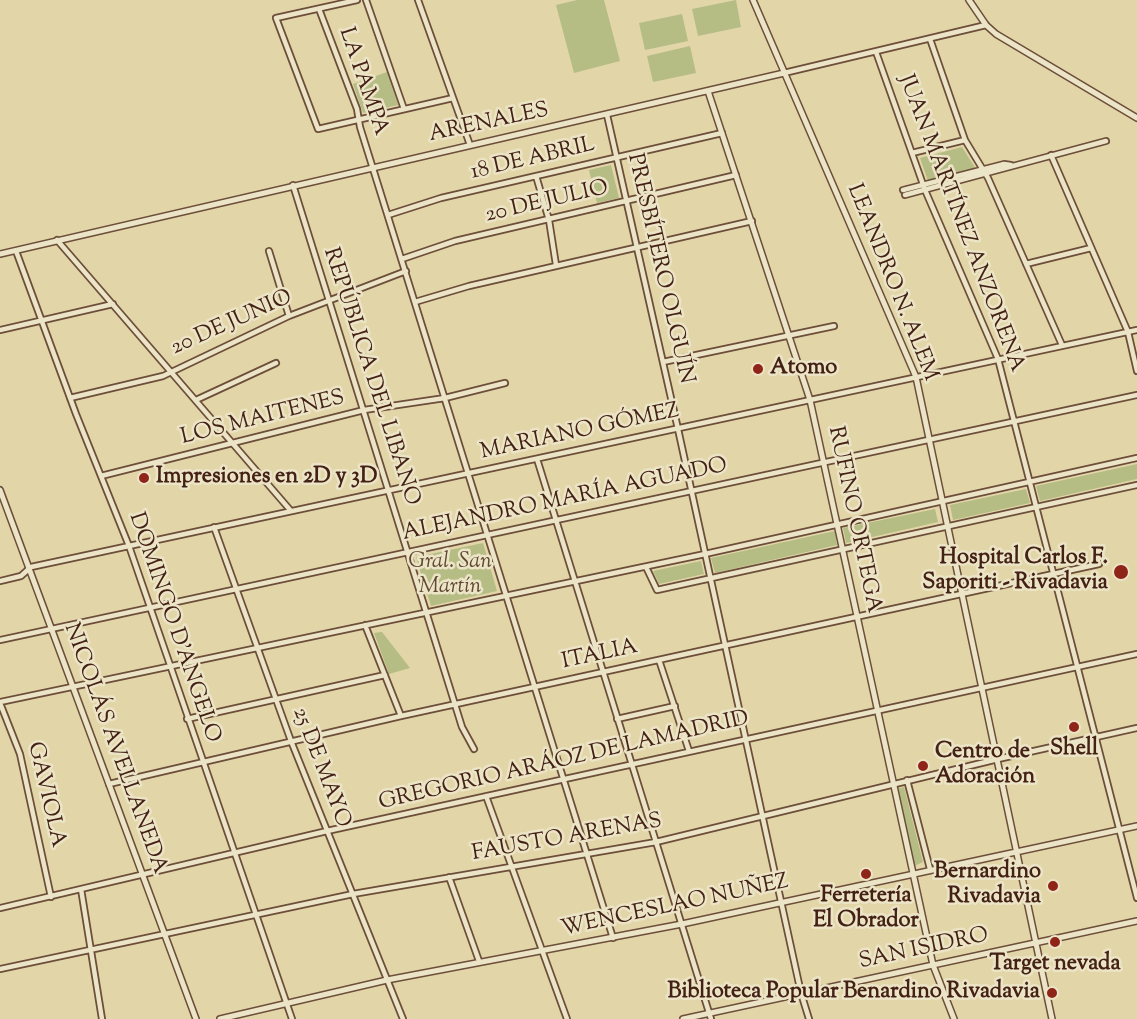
<!DOCTYPE html>
<html>
<head>
<meta charset="utf-8">
<style>
  body { margin:0 }
  canvas { display:block; background:#e2d5a7 }
</style>
</head>
<body>
<canvas width="1137" height="1019"></canvas>
<script>
const context = document.querySelector('canvas').getContext('2d');
context.lineJoin = 'round';
function fill(path, color) {
  context.fillStyle = color;
  context.fill(path, 'evenodd');
}
function poly(rows) {
  const path = new Path2D();
  for (const r of rows) {
    path.moveTo(r[0], r[1]);
    for (let i = 2; i < r.length; i += 2) path.lineTo(r[i], r[i + 1]);
  }
  return path;
}
function trace(path, color, width, dash) {
  context.strokeStyle = color;
  context.lineWidth = width;
  context.lineCap = dash ? 'butt' : 'round';
  context.setLineDash(dash || []);
  context.stroke(path);
}
function write(font, color, halo, rows, align = 'center') {
  context.font = font + ' "Sorts Mill Goudy",serif';
  context.lineWidth = 5;
  context.setLineDash([]);
  context.textBaseline = 'middle';
  context.strokeStyle = halo;
  context.fillStyle = color;
  for (const [text, x, y, turn = 0] of rows) {
    context.save();
    context.translate(x, y);
    context.rotate((+turn || 0) * Math.PI / 180);
    context.textAlign = isNaN(turn) ? turn : align;
    if (halo) context.strokeText(text, 0, 0);
    context.fillText(text, 0, 0);
    context.restore();
  }
}
const green = poly([
  [577,0,604,0,620,61,574,73,556,5],
  [736,0,741,27,698,36,692,9],
  [682,14,688,41,645,50,639,23],
  [690,46,696,73,653,82,647,56],
  [387,72,398,105,363,113,353,84],
  [962,147,976,169,928,181,920,158],
  [611,165,619,198,597,203,589,170],
  [1137,464,1137,479,1040,501,1036,486],
  [1026,489,1030,503,953,520,950,505],
  [935,509,938,522,846,543,843,528],
  [835,531,837,545,715,573,711,558],
  [483,543,497,591,431,606,416,557],
  [701,561,704,574,659,584,653,571],
  [381,632,382,632,410,668,389,674,374,633],
  [904,787,923,862,912,867,896,789]
]);
const minor = poly([
  [357,0,276,18,318,129,453,98],
  [366,0,404,109],
  [418,0,470,145],
  [319,9,357,109,360,127,613,938],
  [930,39,965,140,988,178,1062,345],
  [876,52,925,190,998,359,1137,898],
  [784,73,986,25],
  [607,115,678,429,801,993,809,1019],
  [912,153,965,140],
  [1051,155,1128,332,1137,371],
  [536,176,549,220,556,265],
  [293,185,462,727,474,749],
  [903,190,1004,164,1011,165],
  [905,195,1106,141],
  [388,215,441,198,722,133],
  [57,240,291,511],
  [16,251,76,414,129,546,292,1019],
  [269,251,289,316],
  [402,259,455,241,736,175],
  [1026,264,1091,248],
  [415,302,469,286,752,221],
  [0,330,113,304],
  [663,362,834,326],
  [70,398,163,376,289,316,406,271],
  [196,400,276,363],
  [537,459,711,1019],
  [101,476,364,410,445,398,505,383],
  [214,527,291,741,403,1019],
  [646,567,657,590,1137,485],
  [0,581,21,576,31,567,1137,330],
  [365,625,401,716],
  [0,640,1137,395],
  [659,660,689,751],
  [0,702,705,554,1137,458],
  [0,703,20,754,51,897],
  [187,719,385,675],
  [617,719,675,706],
  [907,780,930,869],
  [109,784,401,716,1099,564],
  [486,796,567,1019],
  [449,877,479,961],
  [81,889,102,1019],
  [0,908,327,831,1137,654],
  [0,969,353,894,656,842,998,759,1137,728]
]);
const tertiary = poly([
  [753,0,916,377,1052,1019],
  [969,0,986,25,996,34,1137,118],
  [708,91,810,400,933,965,954,1019],
  [0,254,784,73],
  [0,490,196,1019],
  [220,1019,387,980,682,924,1137,826],
  [683,1019,1137,921]
]);
const markers = [
  [758,369,6,"#8f2418"],
  [144,478,6,"#8f2418"],
  [1121,572,8,"#8f2418"],
  [1074,727,6,"#8f2418"],
  [923,766,6,"#8f2418"],
  [866,874,6,"#8f2418"],
  [1053,886,6,"#8f2418"],
  [1055,942,6,"#8f2418"],
  [1052,993,6,"#8f2418"]
];
const streetNames = [
  ["LA PAMPA",362,82,71],
  ["ARENALES",489,124,-12],
  ["18 DE ABRIL",533,160,-13],
  ["20 DE JULIO",547,203,-13],
  ["JUAN MARTÍNEZ ANZORENA",960,224,69],
  ["PRESBÍTERO OLGUÍN",659,269,77],
  ["LEANDRO N. ALEM",891,283,68],
  ["20 DE JUNIO",232,324,-24],
  ["REPÚBLICA DEL LIBANO",370,377,72],
  ["LOS MAITENES",263,419,-14],
  ["MARIANO GÓMEZ",580,433,-12],
  ["ALEJANDRO MARÍA AGUADO",565,501,-12],
  ["RUFINO ORTEGA",853,520,78],
  ["DOMINGO D'ANGELO",173,628,71],
  ["ITALIA",600,656,-12],
  ["NICOLÁS AVELLANEDA",114,749,70],
  ["GREGORIO ARÁOZ DE LAMADRID",564,762,-13],
  ["25 DE MAYO",320,768,69],
  ["GAVIOLA",45,795,77],
  ["FAUSTO ARENAS",567,839,-10],
  ["WENCESLAO NUÑEZ",675,907,-12],
  ["SAN ISIDRO",924,950,-12]
];
const poiNames = [
  ["Atomo",770,369],
  ["Impresiones en 2D y 3D",156,478],
  ["Hospital Carlos F.",1108,559,"right"],
  ["Saporiti - Rivadavia",1108,584,"right"],
  ["Shell",1074,750,"center"],
  ["Centro de",935,753],
  ["Adoración",935,778],
  ["Bernardino",1041,873,"right"],
  ["Rivadavia",1041,898,"right"],
  ["Ferretería",866,897,"center"],
  ["El Obrador",866,922,"center"],
  ["Target nevada",1055,965,"center"],
  ["Biblioteca Popular Benardino Rivadavia",1040,993,"right"]
];
const parkNames = [
  ["Gral. San",450,563],
  ["Martín",450,588]
];
fill(green, '#b5bd85');
trace(minor, '#6c4e3a', 8);
trace(tertiary, '#6c4e3a', 8);
trace(minor, '#ece4c6', 4.5);
trace(tertiary, '#ece4c6', 5);
for (const [x, y, r, color] of markers) {
  const dot = new Path2D();
  dot.arc(x, y, r, 0, 2 * Math.PI);
  context.fillStyle = color;
  context.fill(dot);
  trace(dot, '#ece4c6', 2);
}
write('22px', '#442115', '#ece4c6', streetNames);
write('bold 22px', '#442115', '#ece4c6', poiNames, 'left');
write('italic 22px', '#604831', '#ece4c6', parkNames);
</script>
</body>
</html>
